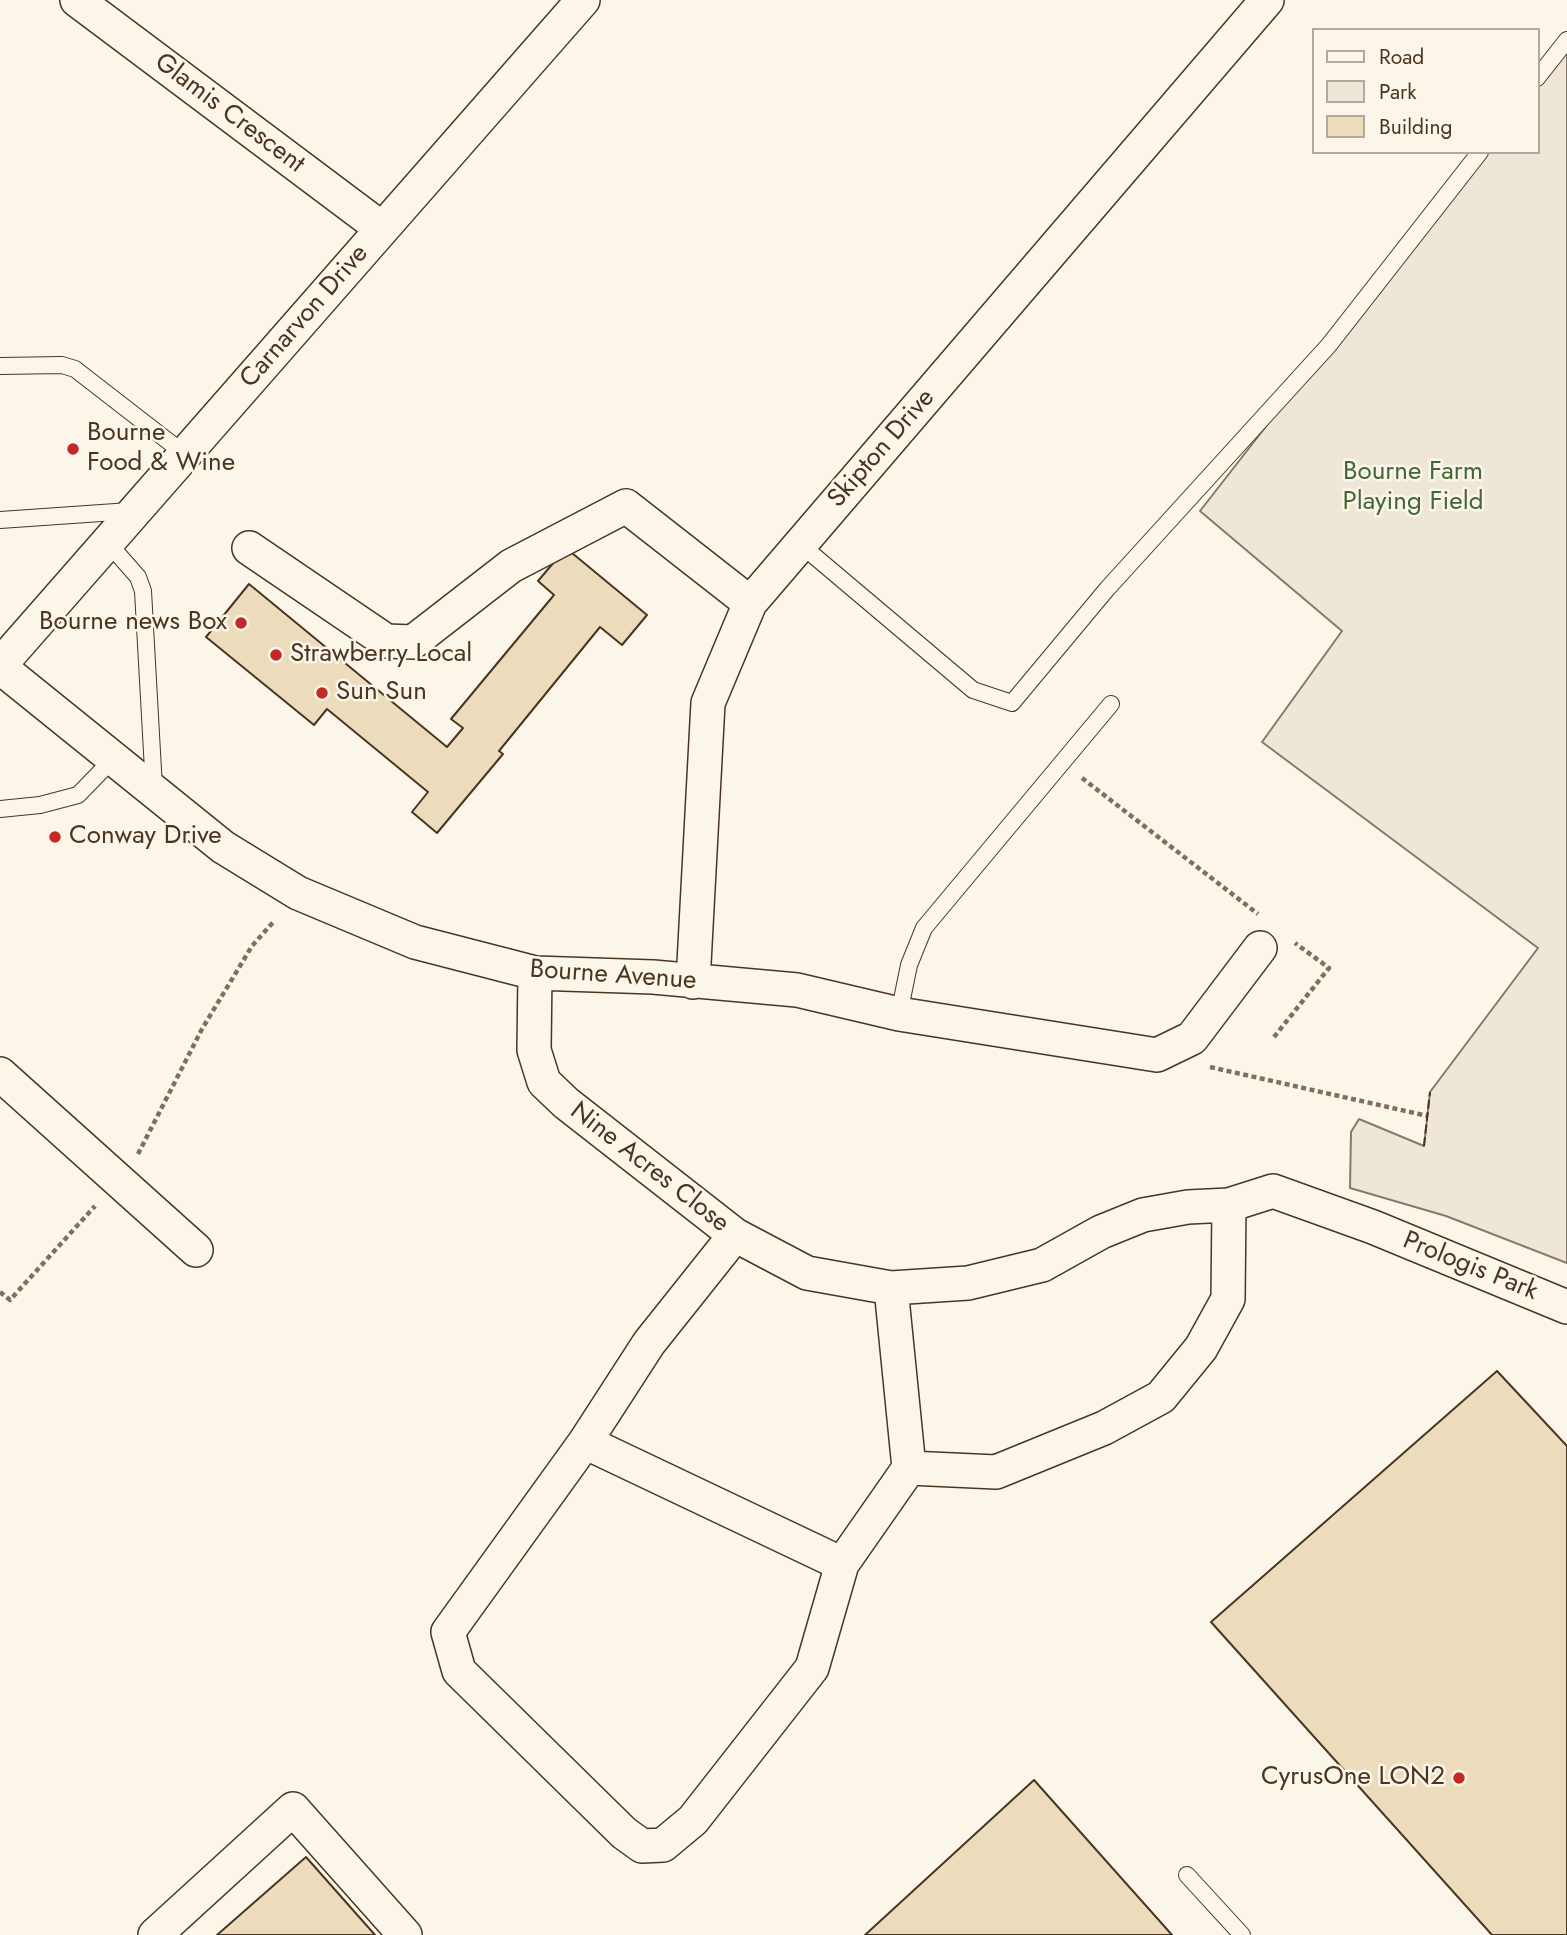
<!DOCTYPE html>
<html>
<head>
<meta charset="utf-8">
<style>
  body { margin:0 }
  #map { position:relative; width:1567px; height:1935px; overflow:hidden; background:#fbf6e9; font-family:Jost,sans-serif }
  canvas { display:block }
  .legend { position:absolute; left:1312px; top:28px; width:228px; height:126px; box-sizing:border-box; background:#fbf6e9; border:2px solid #b4a999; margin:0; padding:9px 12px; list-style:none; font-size:21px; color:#4a3520 }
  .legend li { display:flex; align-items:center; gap:14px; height:35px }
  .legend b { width:35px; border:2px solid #b4a999 }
</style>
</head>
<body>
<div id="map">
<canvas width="1567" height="1935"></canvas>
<ul class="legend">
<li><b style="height:9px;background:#fbf6e9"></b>Road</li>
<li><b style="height:19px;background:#ede6d9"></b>Park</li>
<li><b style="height:19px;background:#ecdcbc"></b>Building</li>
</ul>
</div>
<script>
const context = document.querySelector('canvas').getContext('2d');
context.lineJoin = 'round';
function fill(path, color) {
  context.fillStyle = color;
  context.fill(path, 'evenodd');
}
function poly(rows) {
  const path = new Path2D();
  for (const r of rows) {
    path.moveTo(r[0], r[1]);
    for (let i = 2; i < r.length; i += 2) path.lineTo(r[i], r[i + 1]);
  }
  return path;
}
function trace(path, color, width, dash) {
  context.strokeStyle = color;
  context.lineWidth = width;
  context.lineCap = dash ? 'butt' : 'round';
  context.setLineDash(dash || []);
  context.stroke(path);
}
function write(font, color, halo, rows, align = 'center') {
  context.font = font + ' Jost,sans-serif';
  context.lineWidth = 5;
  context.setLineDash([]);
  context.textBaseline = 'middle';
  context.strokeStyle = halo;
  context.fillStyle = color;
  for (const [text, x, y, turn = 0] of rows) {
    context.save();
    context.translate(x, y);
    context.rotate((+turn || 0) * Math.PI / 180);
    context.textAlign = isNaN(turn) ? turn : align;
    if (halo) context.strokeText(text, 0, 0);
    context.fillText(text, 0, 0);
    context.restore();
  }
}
const green = poly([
  [1567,40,1567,1263,1446,1216,1350,1188,1351,1132,1359,1119,1424,1146,1430,1092,1538,948,1262,742,1342,631,1200,511,1480,152,1537,152,1537,78,1567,40]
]);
const building = poly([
  [566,548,647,615,622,645,600,627,499,751,503,754,437,833,412,812,428,792,327,709,314,725,206,637,249,584,447,747,463,728,451,719,554,595,538,581,566,548],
  [1497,1371,1567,1446,1567,1935,1492,1935,1211,1622,1497,1371],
  [1034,1780,1172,1935,865,1935,1034,1780],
  [306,1857,375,1935,217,1935,306,1857]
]);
const path = poly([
  [1082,778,1258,914],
  [1274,1037,1329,968,1295,943],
  [1210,1067,1428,1116],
  [138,1154,202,1029,252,946,275,920],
  [0,1292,10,1300,95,1206]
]);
const lane = poly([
  [1537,78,1567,40],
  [0,366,62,365,75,369,186,455],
  [0,520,130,511],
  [109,544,138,577,143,591,154,788],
  [800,544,973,690,1012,703,1107,589,1329,345,1480,152],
  [0,809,40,805,78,795,112,760],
  [899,1014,909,965,924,928,1111,704],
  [1187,1875,1242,1935]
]);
const street = poly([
  [77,0,381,228],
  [249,548,386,641,413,642,511,566,626,506,750,603],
  [0,665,583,0],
  [0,667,223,847,298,893,415,942,535,973,653,977,797,990,899,1014,1157,1055,1192,1038,1260,948],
  [535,973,534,1050,544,1082,566,1103,735,1235,807,1273,891,1288,968,1283,1042,1265,1101,1232,1143,1215,1188,1207,1229,1205,1273,1191,1373,1227,1567,1307],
  [693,982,708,703,750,603,1267,0],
  [0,1074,196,1250],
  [735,1235,649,1343,585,1442,448,1632,459,1671,624,1833,642,1846,663,1845,693,1820,812,1668,842,1564,909,1468,891,1288],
  [585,1442,842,1564],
  [909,1468,996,1472,1104,1428,1161,1397,1201,1348,1228,1299,1229,1205],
  [155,1935,293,1809,405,1935]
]);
const fence = poly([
  [1424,1146,1430,1092]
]);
const markers = [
  [73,449,7,"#c62828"],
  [241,623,7,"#c62828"],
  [276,655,7,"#c62828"],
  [322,693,7,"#c62828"],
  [55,837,7,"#c62828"],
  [1459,1778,7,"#c62828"]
];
const streetNames = [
  ["Glamis Crescent",229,114,37],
  ["Carnarvon Drive",305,317,-49],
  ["Skipton Drive",882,449,-49],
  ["Bourne Avenue",613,976,4],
  ["Nine Acres Close",649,1168,38],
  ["Prologis Park",1470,1267,22]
];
const poiNames = [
  ["Bourne",87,434],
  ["Food & Wine",87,464],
  ["Bourne news Box",227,623,"right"],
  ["Strawberry Local",290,655],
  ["Sun Sun",336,693],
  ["Conway Drive",69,837],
  ["CyrusOne LON2",1445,1778,"right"]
];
const parkNames = [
  ["Bourne Farm",1413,473],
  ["Playing Field",1413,503]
];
fill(green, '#ede6d9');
trace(green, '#887966', 2);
fill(building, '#ecdcbc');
trace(building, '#4a3520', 2);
trace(lane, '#4a3520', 18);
trace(street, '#4a3520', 36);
trace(path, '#7f6f5c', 4.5, [5, 3.5]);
trace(lane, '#fbf6e9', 16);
trace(street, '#fbf6e9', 33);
trace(fence, '#4a3520', 2, [9, 3.5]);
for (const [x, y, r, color] of markers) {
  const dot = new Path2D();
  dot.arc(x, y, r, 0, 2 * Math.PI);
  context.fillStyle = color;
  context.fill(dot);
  trace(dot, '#fbf6e9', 2.5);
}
write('26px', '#4a3520', '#fbf6e9', streetNames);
write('26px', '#4a3520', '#fbf6e9', poiNames, 'left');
write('26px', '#436837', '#fbf6e9', parkNames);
</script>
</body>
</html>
